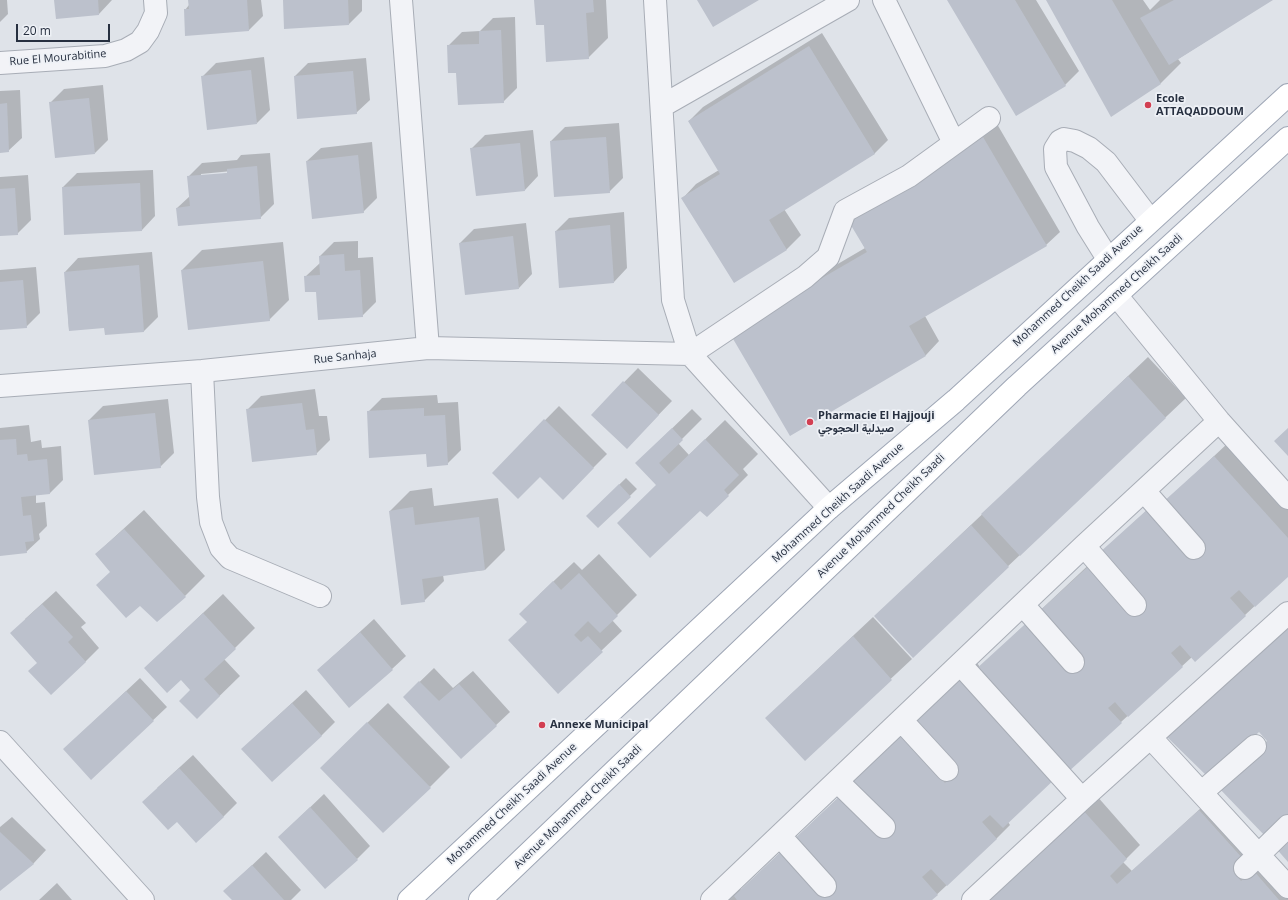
<!DOCTYPE html>
<html>
<head>
<meta charset="utf-8">
<style>
  body { margin:0 }
  #map { position:relative; width:1288px; height:900px; overflow:hidden; background:#dfe3e9; font-family:"Open Sans",sans-serif }
  canvas { display:block }
  .scale { position:absolute; left:16px; top:24px; width:94px; height:18px; box-sizing:border-box; border:2px solid #273040; border-top:0; padding-left:5px; font-size:12px; line-height:14px; white-space:nowrap; color:#273040; -webkit-text-stroke:3px #eef1f6; paint-order:stroke }
</style>
</head>
<body>
<div id="map">
<canvas width="1288" height="900"></canvas>
<div class="scale">20 m</div>
</div>
<script>
const context = document.querySelector('canvas').getContext('2d');
context.lineJoin = 'round';
function fill(path, color) {
  context.fillStyle = color;
  context.fill(path, 'evenodd');
}
function poly(rows) {
  const path = new Path2D();
  for (const r of rows) {
    path.moveTo(r[0], r[1]);
    for (let i = 2; i < r.length; i += 2) path.lineTo(r[i], r[i + 1]);
  }
  return path;
}
function trace(path, color, width, dash) {
  context.strokeStyle = color;
  context.lineWidth = width;
  context.lineCap = dash ? 'butt' : 'round';
  context.setLineDash(dash || []);
  context.stroke(path);
}
function write(font, color, halo, rows, align = 'center') {
  context.font = font + ' "Open Sans",Vazirmatn,sans-serif';
  context.lineWidth = 3.5;
  context.setLineDash([]);
  context.textBaseline = 'middle';
  context.strokeStyle = halo;
  context.fillStyle = color;
  for (const [text, x, y, turn = 0] of rows) {
    context.save();
    context.translate(x, y);
    context.rotate((+turn || 0) * Math.PI / 180);
    context.textAlign = isNaN(turn) ? turn : align;
    if (halo) context.strokeText(text, 0, 0);
    context.fillText(text, 0, 0);
    context.restore();
  }
}
const shadow = poly([
  [0,0,7,0,8,14,0,22],
  [55,0,112,0,99,14],
  [189,0,261,0,263,16,249,30,185,10,189,5],
  [284,0,362,0,362,11,349,24],
  [535,0,606,0,608,38,588,58],
  [948,0,1036,0,1079,71,1065,85,1016,114],
  [1047,0,1143,0,1150,10,1160,0,1271,0,1178,59,1181,63,1161,83,1111,115],
  [515,17,517,88,503,102,457,71,448,46,462,32,480,31,493,18],
  [822,33,888,140,874,154,784,209,801,235,787,249,734,282,683,198,696,184,719,170,689,121,703,107],
  [264,57,270,110,257,123,202,77,216,63],
  [366,58,370,100,356,113,295,76,308,63],
  [103,85,108,140,95,153,50,103,64,89],
  [20,90,22,138,8,151,0,152,0,91],
  [619,123,623,178,609,192,551,141,565,127],
  [997,124,1060,232,1046,245,925,316,939,341,926,355,790,435,744,319,865,248,848,217],
  [533,130,538,176,525,190,471,149,485,135],
  [372,142,377,198,363,212,307,161,321,148],
  [270,153,274,204,260,218,177,208,190,196,188,177,202,163,237,160,241,155],
  [232,171,232,173,201,176,201,174],
  [153,170,155,216,142,230,63,187,77,173],
  [28,175,31,220,17,234,0,235,0,177],
  [624,212,627,268,614,282,556,231,569,218],
  [526,223,532,274,519,288,460,243,474,229],
  [358,241,358,258,373,257,376,302,362,316,317,291,306,276,320,263,320,256,334,242],
  [283,242,289,300,269,320,182,270,202,250],
  [152,252,158,317,144,331,105,327,69,330,65,272,78,258],
  [36,267,40,313,26,327,0,329,0,270],
  [1148,357,1186,398,913,656,896,596],
  [638,368,672,401,640,434,592,415],
  [315,389,319,416,327,416,330,440,316,454,247,410,261,396],
  [437,395,438,403,458,402,461,450,447,464,427,453,368,412,382,398],
  [168,399,174,453,160,467,89,420,103,406],
  [559,406,607,454,563,498,540,476,493,473],
  [692,409,702,419,678,443,689,455,725,420,758,454,743,469,748,475,707,516,700,509,657,484,657,443],
  [29,425,31,442,41,440,42,448,61,446,63,480,50,493,36,495,36,503,45,502,47,526,39,534,40,539,26,552,0,555,0,428],
  [1228,443,1288,509,1288,575,1245,615,1192,657,1121,722,1064,769,1008,822,1010,825,996,839,931,900,726,900,739,887,741,890,853,784,850,780,977,663,980,667,1163,495,1167,500],
  [626,478,637,489,598,527,587,516],
  [432,488,434,506,498,498,505,550,485,570,443,575,444,581,424,601,390,511,410,491],
  [144,510,205,576,185,596,111,571,96,554],
  [599,554,637,595,612,620,622,631,558,692,527,622,540,594,574,562,582,570],
  [56,591,86,623,81,627,99,648,85,662,38,663,25,619],
  [223,594,255,628,224,659,240,676,197,718,192,690,181,679,145,668],
  [873,617,912,659,805,759,787,698],
  [374,619,406,656,392,669,318,670],
  [434,668,453,688,473,671,510,712,461,758,404,697],
  [140,678,167,707,92,778,78,736],
  [306,690,335,722,321,736,256,736],
  [388,703,450,767,430,787,341,748],
  [193,755,237,803,223,817,177,820,157,788],
  [324,794,370,846,357,859,279,837],
  [1096,795,1140,845,1123,862,1132,871,1213,797,1288,881,1288,900,980,900],
  [12,817,46,850,33,864,0,890,0,827],
  [266,852,301,890,291,900,233,900,225,891],
  [57,883,72,900,39,900]
]);
const building = poly([
  [54,0,98,0,99,15,56,19],
  [188,0,247,0,249,31,185,36,184,9,189,9],
  [283,0,348,0,349,25,284,29],
  [534,0,593,0,594,12,586,13,589,59,546,62,544,25,536,25],
  [697,0,759,0,713,27],
  [947,0,1015,0,1066,86,1016,116],
  [1046,0,1112,0,1161,84,1111,117],
  [1174,0,1273,0,1169,65,1140,18],
  [501,30,504,103,458,105,456,73,448,73,447,45,479,44,479,31],
  [809,46,875,154,769,220,787,250,734,283,681,198,720,174,688,121],
  [251,70,257,124,207,130,201,76],
  [353,71,357,114,297,119,294,76],
  [89,98,95,154,55,158,49,102],
  [7,103,9,152,0,153,0,104],
  [606,137,610,193,554,197,550,141],
  [983,137,1047,246,909,326,926,356,790,436,729,332,867,252,846,217],
  [520,143,525,191,476,196,470,148],
  [358,155,364,213,312,219,306,161],
  [257,166,261,219,178,226,176,208,190,206,187,176,227,173,227,169],
  [140,183,142,231,64,235,62,187],
  [15,188,18,235,0,236,0,189],
  [610,225,614,283,559,288,555,231],
  [513,236,519,289,465,295,459,243],
  [344,254,345,271,360,270,363,317,318,320,316,292,305,292,304,276,320,275,319,256],
  [263,261,270,321,188,330,181,270],
  [139,265,144,332,105,335,104,328,69,331,64,272],
  [23,280,27,328,0,330,0,282],
  [1128,376,1166,418,1020,556,981,514],
  [623,381,659,415,627,449,591,415],
  [302,403,306,430,314,429,317,455,252,462,246,409],
  [424,408,424,416,445,415,448,465,427,467,426,454,369,458,367,411],
  [155,413,161,468,94,475,88,420],
  [544,419,594,468,563,500,540,477,518,499,492,473],
  [672,428,683,440,659,463,669,474,705,439,739,475,724,490,729,496,707,517,700,511,650,558,617,523,656,485,635,463],
  [1288,428,1288,456,1274,441],
  [16,439,17,455,27,454,28,461,47,459,50,494,21,497,23,516,31,515,34,541,25,542,27,553,0,556,0,440],
  [1214,456,1288,538,1288,577,1255,607,1239,590,1230,598,1246,616,1195,662,1180,645,1171,653,1183,667,1128,717,1115,702,1108,708,1122,723,1067,773,975,670,1091,564,1098,554,1149,508,1162,503],
  [619,484,631,497,598,528,586,516],
  [413,507,415,525,479,517,485,570,422,579,425,602,401,605,389,511],
  [971,525,1009,567,913,658,874,616],
  [124,529,186,597,157,622,140,606,126,618,96,585,110,572,95,554],
  [579,573,618,616,600,633,588,621,574,635,581,642,588,636,603,652,558,694,508,640,527,622,519,614,553,581,561,590],
  [42,604,73,637,68,642,86,662,51,695,28,671,37,663,10,633],
  [203,613,236,649,204,679,220,696,197,719,179,701,190,690,181,680,167,693,144,668],
  [1288,623,1288,815,1266,837,1218,787,1267,741,1259,732,1210,779,1167,737],
  [360,632,393,670,349,708,317,670],
  [853,636,892,680,805,761,765,718],
  [963,676,1057,777,1003,828,990,815,982,822,997,839,947,886,931,869,922,877,938,895,932,900,737,900,734,896,843,793,849,780,898,733,945,783,953,775,909,727],
  [419,681,439,701,459,684,497,726,461,759,403,697],
  [126,691,154,721,91,780,63,749],
  [292,703,322,736,272,782,241,749],
  [367,722,431,788,383,833,320,768],
  [179,768,224,817,196,843,177,822,168,830,142,802],
  [310,807,358,860,325,889,278,837],
  [1081,808,1127,859,1110,876,1117,884,1199,810,1244,860,1233,871,1241,881,1253,870,1279,900,979,900],
  [0,832,34,864,0,891],
  [1288,832,1288,862,1274,846],
  [252,865,284,900,232,900,223,891]
]);
const minor = poly([
  [401,0,428,348],
  [655,0,673,300,690,354,829,508],
  [884,0,954,143],
  [0,63,105,56,126,50,140,42,148,31,156,13,155,0],
  [662,106,848,0],
  [1108,259,1088,227,1056,167,1055,149,1060,141,1064,139,1075,141,1089,148,1106,162,1150,220],
  [1116,295,1219,421,1288,498],
  [202,371,208,497,211,522,221,548,230,558,320,596],
  [0,386,202,371,428,348,690,354,805,277,828,257,845,211,909,176,989,118],
  [1144,491,1194,548],
  [1084,546,1135,605],
  [1023,605,1073,662],
  [961,665,1082,799],
  [902,721,947,770],
  [1151,738,1288,887],
  [0,742,143,900],
  [838,782,884,827],
  [1202,792,1255,746],
  [780,836,825,886],
  [1245,868,1288,826],
  [712,900,1084,546,1219,421],
  [973,900,1082,799,1288,613]
]);
const major = poly([
  [409,900,829,508,956,400,1288,95],
  [480,900,1017,386,1288,138]
]);
const markers = [
  [1148,105,4,"#d23f52"],
  [810,422,4,"#d23f52"],
  [542,725,4,"#d23f52"]
];
const streetNames = [
  ["Rue El Mourabitine",58,58,-5],
  ["Mohammed Cheikh Saadi Avenue",1078,286,-43],
  ["Avenue Mohammed Cheikh Saadi",1117,294,-42],
  ["Rue Sanhaja",345,357,-6],
  ["Mohammed Cheikh Saadi Avenue",838,503,-42],
  ["Avenue Mohammed Cheikh Saadi",881,516,-44],
  ["Mohammed Cheikh Saadi Avenue",512,804,-43],
  ["Avenue Mohammed Cheikh Saadi",578,807,-44]
];
const poiNames = [
  ["Ecole",1156,99],
  ["ATTAQADDOUM",1156,112],
  ["Pharmacie El Hajjouji",818,416],
  ["صيدلية الحجوجي",818,429],
  ["Annexe Municipal",550,725]
];
fill(shadow, '#0003');
fill(building, '#bcc1cc');
trace(minor, '#a8adb6', 24);
trace(major, '#9ea6b5', 24);
trace(minor, '#f2f3f7', 22);
trace(major, '#fff', 22);
for (const [x, y, r, color] of markers) {
  const dot = new Path2D();
  dot.arc(x, y, r, 0, 2 * Math.PI);
  context.fillStyle = color;
  context.fill(dot);
  trace(dot, '#eef1f6', 1.5);
}
write('11px', '#273040', '#eef1f6', streetNames);
write('bold 11px', '#273040', '#eef1f6', poiNames, 'left');
</script>
</body>
</html>
